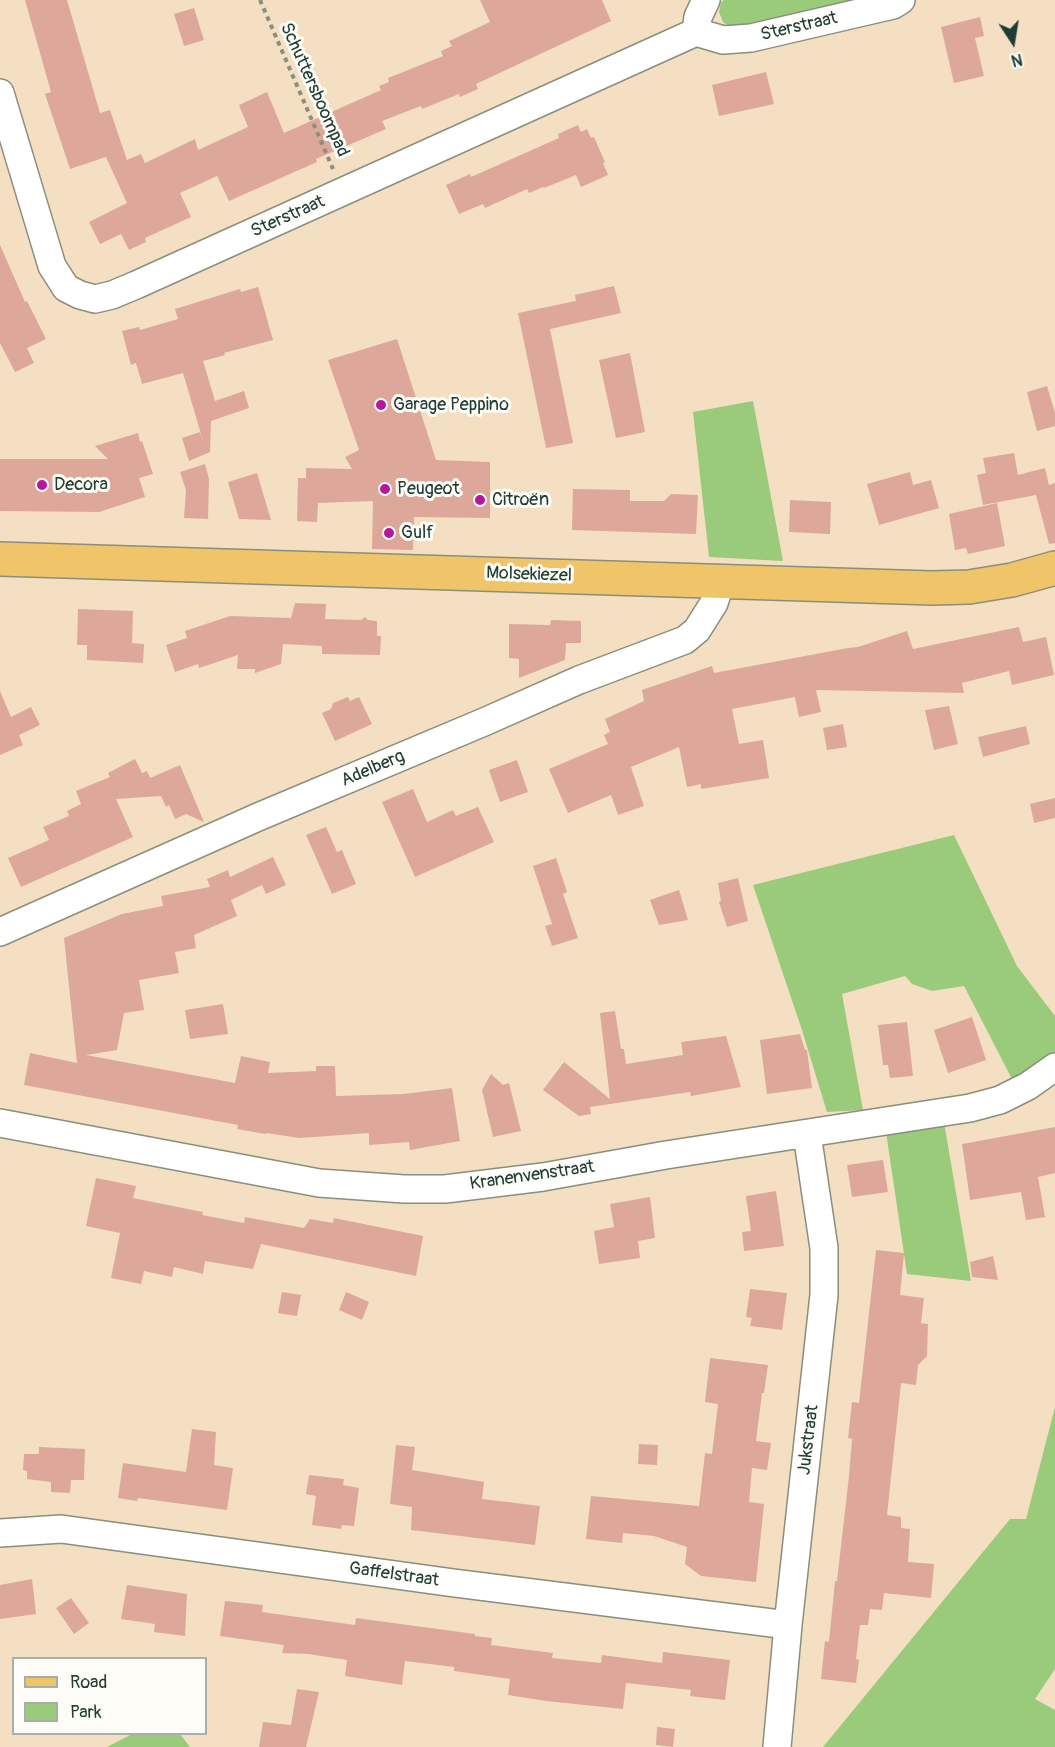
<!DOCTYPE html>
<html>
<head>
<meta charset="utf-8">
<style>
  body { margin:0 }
  #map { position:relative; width:1055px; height:1747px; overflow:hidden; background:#f4dfc3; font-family:Pangolin,sans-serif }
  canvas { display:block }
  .legend { position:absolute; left:12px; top:1657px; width:195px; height:78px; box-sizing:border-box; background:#fdfcf7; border:2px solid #a4b0a9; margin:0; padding:8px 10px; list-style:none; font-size:18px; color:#1f3d34 }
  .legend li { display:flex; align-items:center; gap:12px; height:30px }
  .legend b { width:30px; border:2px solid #a4b0a9 }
  .north { position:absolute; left:983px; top:12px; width:60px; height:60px; -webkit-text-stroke:4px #fdfcf7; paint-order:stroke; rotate:168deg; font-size:16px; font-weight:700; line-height:24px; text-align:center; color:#1f3d34 }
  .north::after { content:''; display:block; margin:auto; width:21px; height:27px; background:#1f3d34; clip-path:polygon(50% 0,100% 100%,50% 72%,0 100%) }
</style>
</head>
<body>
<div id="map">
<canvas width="1055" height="1747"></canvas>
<ul class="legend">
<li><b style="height:8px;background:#f0c469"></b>Road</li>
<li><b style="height:16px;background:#99cb7a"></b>Park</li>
</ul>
<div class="north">N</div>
</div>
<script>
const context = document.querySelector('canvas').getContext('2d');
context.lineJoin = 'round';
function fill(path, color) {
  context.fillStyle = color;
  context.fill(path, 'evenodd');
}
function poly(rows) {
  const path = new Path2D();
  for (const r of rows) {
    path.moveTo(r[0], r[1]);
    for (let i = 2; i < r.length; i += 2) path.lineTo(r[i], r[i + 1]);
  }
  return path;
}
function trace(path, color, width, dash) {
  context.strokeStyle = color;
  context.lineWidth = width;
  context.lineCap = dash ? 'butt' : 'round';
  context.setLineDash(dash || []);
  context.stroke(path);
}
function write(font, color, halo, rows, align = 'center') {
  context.font = font + ' Pangolin,sans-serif';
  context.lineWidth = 6;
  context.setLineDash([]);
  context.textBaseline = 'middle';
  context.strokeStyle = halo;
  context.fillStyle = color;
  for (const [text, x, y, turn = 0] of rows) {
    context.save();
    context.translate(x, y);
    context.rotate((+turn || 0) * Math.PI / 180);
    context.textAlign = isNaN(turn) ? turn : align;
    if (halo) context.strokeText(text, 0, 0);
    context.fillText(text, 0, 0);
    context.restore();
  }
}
const green = poly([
  [724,0,866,0,743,29,731,28,723,22,719,12,721,2],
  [753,401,783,561,709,557,693,412],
  [954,835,1017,966,1055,1016,1055,1056,1013,1081,964,986,932,991,912,984,905,976,842,994,863,1110,827,1112,801,1027,753,885],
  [944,1122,971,1281,907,1274,886,1132],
  [1055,1407,1055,1669,1035,1699,1055,1710,1055,1747,823,1747,1010,1519,1026,1519],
  [132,1734,180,1734,190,1747,107,1747]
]);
const building = poly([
  [25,0,67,0,100,113,110,110,127,160,141,154,145,163,195,139,198,150,248,127,239,105,267,92,284,133,381,90,379,86,389,82,388,78,443,56,441,51,452,46,449,41,490,22,480,0,602,0,611,21,476,84,478,89,460,97,459,94,422,109,421,106,382,121,386,129,316,159,317,162,229,201,217,176,180,193,191,217,145,238,146,242,129,250,121,234,100,244,89,222,127,203,106,157,70,169,45,94,51,92],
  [194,8,204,40,184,46,174,14],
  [980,17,984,36,975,38,984,76,954,83,941,27],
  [766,72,774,104,719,116,712,85],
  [578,125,581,132,587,129,591,138,594,137,605,162,603,163,608,175,581,187,576,175,544,188,543,187,529,193,527,189,485,208,483,204,459,214,446,185,470,174,471,177,559,138,558,134],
  [0,245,25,302,27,301,46,339,27,348,34,363,15,372,0,343],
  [614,286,621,313,550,329,573,443,546,448,518,313,576,301,575,295],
  [258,287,273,340,224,353,225,355,203,361,215,401,244,391,249,408,211,421,210,452,189,461,182,438,200,432,204,444,183,373,142,384,136,363,131,365,122,331,139,327,140,330,178,319,175,309,240,289,241,292],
  [397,339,436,460,490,462,490,518,414,517,413,550,372,549,373,501,318,503,317,522,297,521,298,478,306,478,306,468,352,469,345,457,359,450,328,360],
  [630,353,645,432,616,438,599,360],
  [1047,386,1055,413,1055,426,1037,431,1027,392],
  [138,433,140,442,142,441,153,474,139,478,145,497,99,512,0,511,0,459,108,459,95,446],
  [1014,453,1018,475,1045,468,1049,485,1055,483,1055,543,1049,544,1036,495,983,505,977,475,986,473,983,458],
  [205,464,209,479,208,519,184,518,186,490,180,472],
  [910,472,913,485,931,480,939,508,879,525,867,484],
  [257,473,271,520,239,519,228,482],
  [573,489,630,490,630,501,664,501,671,494,698,495,696,534,572,530],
  [790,500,831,502,830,534,789,532],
  [997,503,1005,546,968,554,966,548,955,550,949,514],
  [295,603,326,604,325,619,361,620,365,617,368,620,377,621,377,636,381,636,380,655,322,654,322,646,283,644,281,664,255,673,255,669,237,669,238,655,199,668,198,664,175,672,166,645,187,638,185,631,230,616,291,618],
  [78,609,133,611,132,643,144,644,143,663,87,660,87,645,77,645],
  [551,620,581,621,581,643,566,643,565,660,519,678,519,659,509,658,509,624,550,625],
  [1019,627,1023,642,1046,637,1054,675,1012,685,1009,671,962,683,964,693,816,690,821,712,799,717,795,697,732,709,739,744,763,740,769,778,701,789,701,784,687,787,679,747,631,767,644,806,618,815,611,795,568,813,549,769,608,744,604,735,610,732,605,719,644,701,642,690,712,666,714,673,848,648,858,647,907,631,913,649],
  [0,691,11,717,31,707,40,725,19,735,23,745,0,755],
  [348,697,350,701,359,697,372,724,335,741,322,713,331,709,333,703],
  [949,706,958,744,934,750,925,710],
  [843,724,847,747,827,750,823,728],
  [1026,726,1030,744,983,757,978,737],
  [135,759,142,773,147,771,150,778,180,765,204,822,186,814,175,819,169,805,166,807,161,796,116,799,133,837,21,887,8,858,49,840,43,827,69,816,67,811,81,804,76,791,110,777,108,773],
  [517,760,528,792,500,802,489,770],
  [413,789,427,822,453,810,456,816,478,807,494,842,415,877,382,802],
  [1055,798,1055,818,1034,823,1030,804],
  [326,827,337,852,342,850,356,884,332,894,306,835],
  [273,857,286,885,266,894,262,885,231,900,237,916,194,935,196,948,175,952,179,973,139,980,144,1010,124,1013,117,1050,86,1055,235,1083,241,1056,270,1062,268,1073,316,1071,316,1066,335,1066,336,1096,403,1094,452,1088,460,1141,410,1150,409,1142,369,1145,369,1133,300,1138,266,1133,265,1134,237,1129,238,1125,24,1085,30,1053,77,1063,64,938,122,914,163,906,161,896,210,887,207,879,228,870,230,877],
  [556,858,567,892,563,894,578,938,552,946,545,926,552,924,533,866],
  [738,878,748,921,727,927,719,902,721,901,718,883],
  [679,890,688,920,659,925,650,900],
  [223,1004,228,1034,190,1039,185,1010],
  [615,1011,621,1049,624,1049,626,1064,683,1055,681,1042,726,1036,741,1087,691,1096,690,1092,590,1107,591,1114,579,1116,543,1090,564,1062,610,1099,600,1013],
  [972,1017,986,1060,948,1073,934,1030],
  [907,1022,913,1076,890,1078,888,1065,883,1065,878,1025],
  [800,1034,805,1050,807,1050,812,1088,767,1094,760,1040],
  [491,1074,503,1085,509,1083,521,1131,493,1137,482,1090],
  [1055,1127,1055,1173,1038,1177,1045,1217,1026,1220,1021,1192,970,1200,962,1144],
  [883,1160,888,1192,852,1197,847,1165],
  [96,1178,136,1186,133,1198,203,1212,202,1215,244,1223,245,1217,304,1228,310,1219,333,1223,334,1218,423,1236,416,1276,261,1244,253,1269,205,1261,203,1274,174,1267,172,1277,144,1271,141,1284,111,1278,120,1233,86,1226],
  [776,1191,784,1246,744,1251,742,1232,751,1231,746,1196],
  [650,1197,655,1238,638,1241,640,1258,599,1264,594,1231,614,1227,610,1204],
  [876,1250,904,1253,900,1295,924,1298,921,1323,928,1324,927,1356,918,1365,916,1385,901,1383,887,1515,901,1517,901,1528,910,1529,908,1562,934,1564,931,1598,884,1593,882,1610,870,1609,868,1625,860,1625,856,1659,859,1660,856,1683,821,1679,825,1641,829,1642,835,1581,837,1581,849,1476,852,1439,848,1438,852,1402,859,1403],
  [993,1256,998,1280,972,1277,970,1262],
  [750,1289,787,1293,782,1330,750,1326,752,1318,746,1317],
  [282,1292,301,1295,297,1316,278,1313],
  [346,1292,369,1302,362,1320,339,1310],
  [710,1358,768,1365,764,1393,762,1393,756,1441,771,1443,767,1470,752,1468,749,1502,764,1504,756,1582,701,1576,685,1564,687,1547,654,1536,623,1533,622,1543,586,1539,591,1496,699,1506,705,1453,712,1454,718,1404,705,1402],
  [192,1429,216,1432,214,1465,233,1468,227,1510,138,1498,137,1501,118,1498,123,1463,186,1472],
  [639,1444,658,1445,657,1465,638,1464],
  [396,1445,415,1447,412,1470,484,1482,482,1499,540,1506,535,1545,411,1530,412,1507,390,1504],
  [39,1447,85,1449,84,1480,71,1480,70,1493,51,1492,51,1482,27,1479,27,1471,23,1470,24,1454,39,1454],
  [309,1475,344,1479,343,1485,359,1488,354,1526,342,1525,341,1529,312,1525,316,1496,306,1494],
  [32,1579,36,1614,0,1619,0,1585],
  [127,1585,187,1594,185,1636,154,1632,155,1624,121,1619],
  [71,1598,89,1623,74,1634,56,1608],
  [225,1601,263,1605,262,1612,355,1625,356,1618,475,1634,475,1636,492,1638,491,1645,553,1653,552,1658,601,1663,602,1655,662,1663,663,1652,730,1660,725,1700,690,1696,691,1690,626,1683,623,1709,546,1701,508,1695,510,1679,454,1671,454,1667,405,1661,402,1685,345,1676,347,1660,308,1654,282,1653,284,1645,220,1636],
  [297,1689,319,1692,306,1747,259,1747,263,1722,291,1725],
  [657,1727,675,1729,673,1747,656,1745]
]);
const path = poly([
  [260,0,333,169]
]);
const minor = poly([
  [696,32,698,17,706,0],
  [0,93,52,266,66,288,80,295,95,299,112,295,136,285,696,32,723,40,751,38,893,5,901,0],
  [0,932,258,817,484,722,579,680,685,640,697,630,714,603,721,581],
  [0,1123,319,1183,404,1189,445,1189,543,1177,666,1155,970,1108,1000,1100,1028,1086,1055,1067],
  [0,1533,61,1529,454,1583,788,1625],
  [777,1747,788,1625,824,1295,824,1248,807,1134]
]);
const major = poly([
  [0,559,932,588,969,587,1012,580,1055,568]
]);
const markers = [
  [381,405,6,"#b5179e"],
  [42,485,6,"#b5179e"],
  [385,489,6,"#b5179e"],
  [480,500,6,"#b5179e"],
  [389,533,6,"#b5179e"]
];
const streetNames = [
  ["Sterstraat",799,27,-13],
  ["Schuttersboompad",314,90,66],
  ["Sterstraat",288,217,-24],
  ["Molsekiezel",529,575,2],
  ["Adelberg",373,769,-23],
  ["Kranenvenstraat",532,1176,-8],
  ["Jukstraat",809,1440,-83],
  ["Gaffelstraat",394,1575,8]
];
const poiNames = [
  ["Garage Peppino",393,405],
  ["Decora",54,485],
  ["Peugeot",397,489],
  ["Citroën",492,500],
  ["Gulf",401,533]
];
fill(green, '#99cb7a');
fill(building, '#dda89a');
trace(minor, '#8a8e7c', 30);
trace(major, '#8a8e7c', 36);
trace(path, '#8a8e7c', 4, [4.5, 4.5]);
trace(minor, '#fff', 27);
trace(major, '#f0c469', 33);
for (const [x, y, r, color] of markers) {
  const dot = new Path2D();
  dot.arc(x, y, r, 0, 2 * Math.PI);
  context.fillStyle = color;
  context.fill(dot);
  trace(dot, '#fdfcf7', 2);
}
write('18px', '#1f3d34', '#fdfcf7', streetNames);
write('18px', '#1f3d34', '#fdfcf7', poiNames, 'left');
</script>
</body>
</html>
